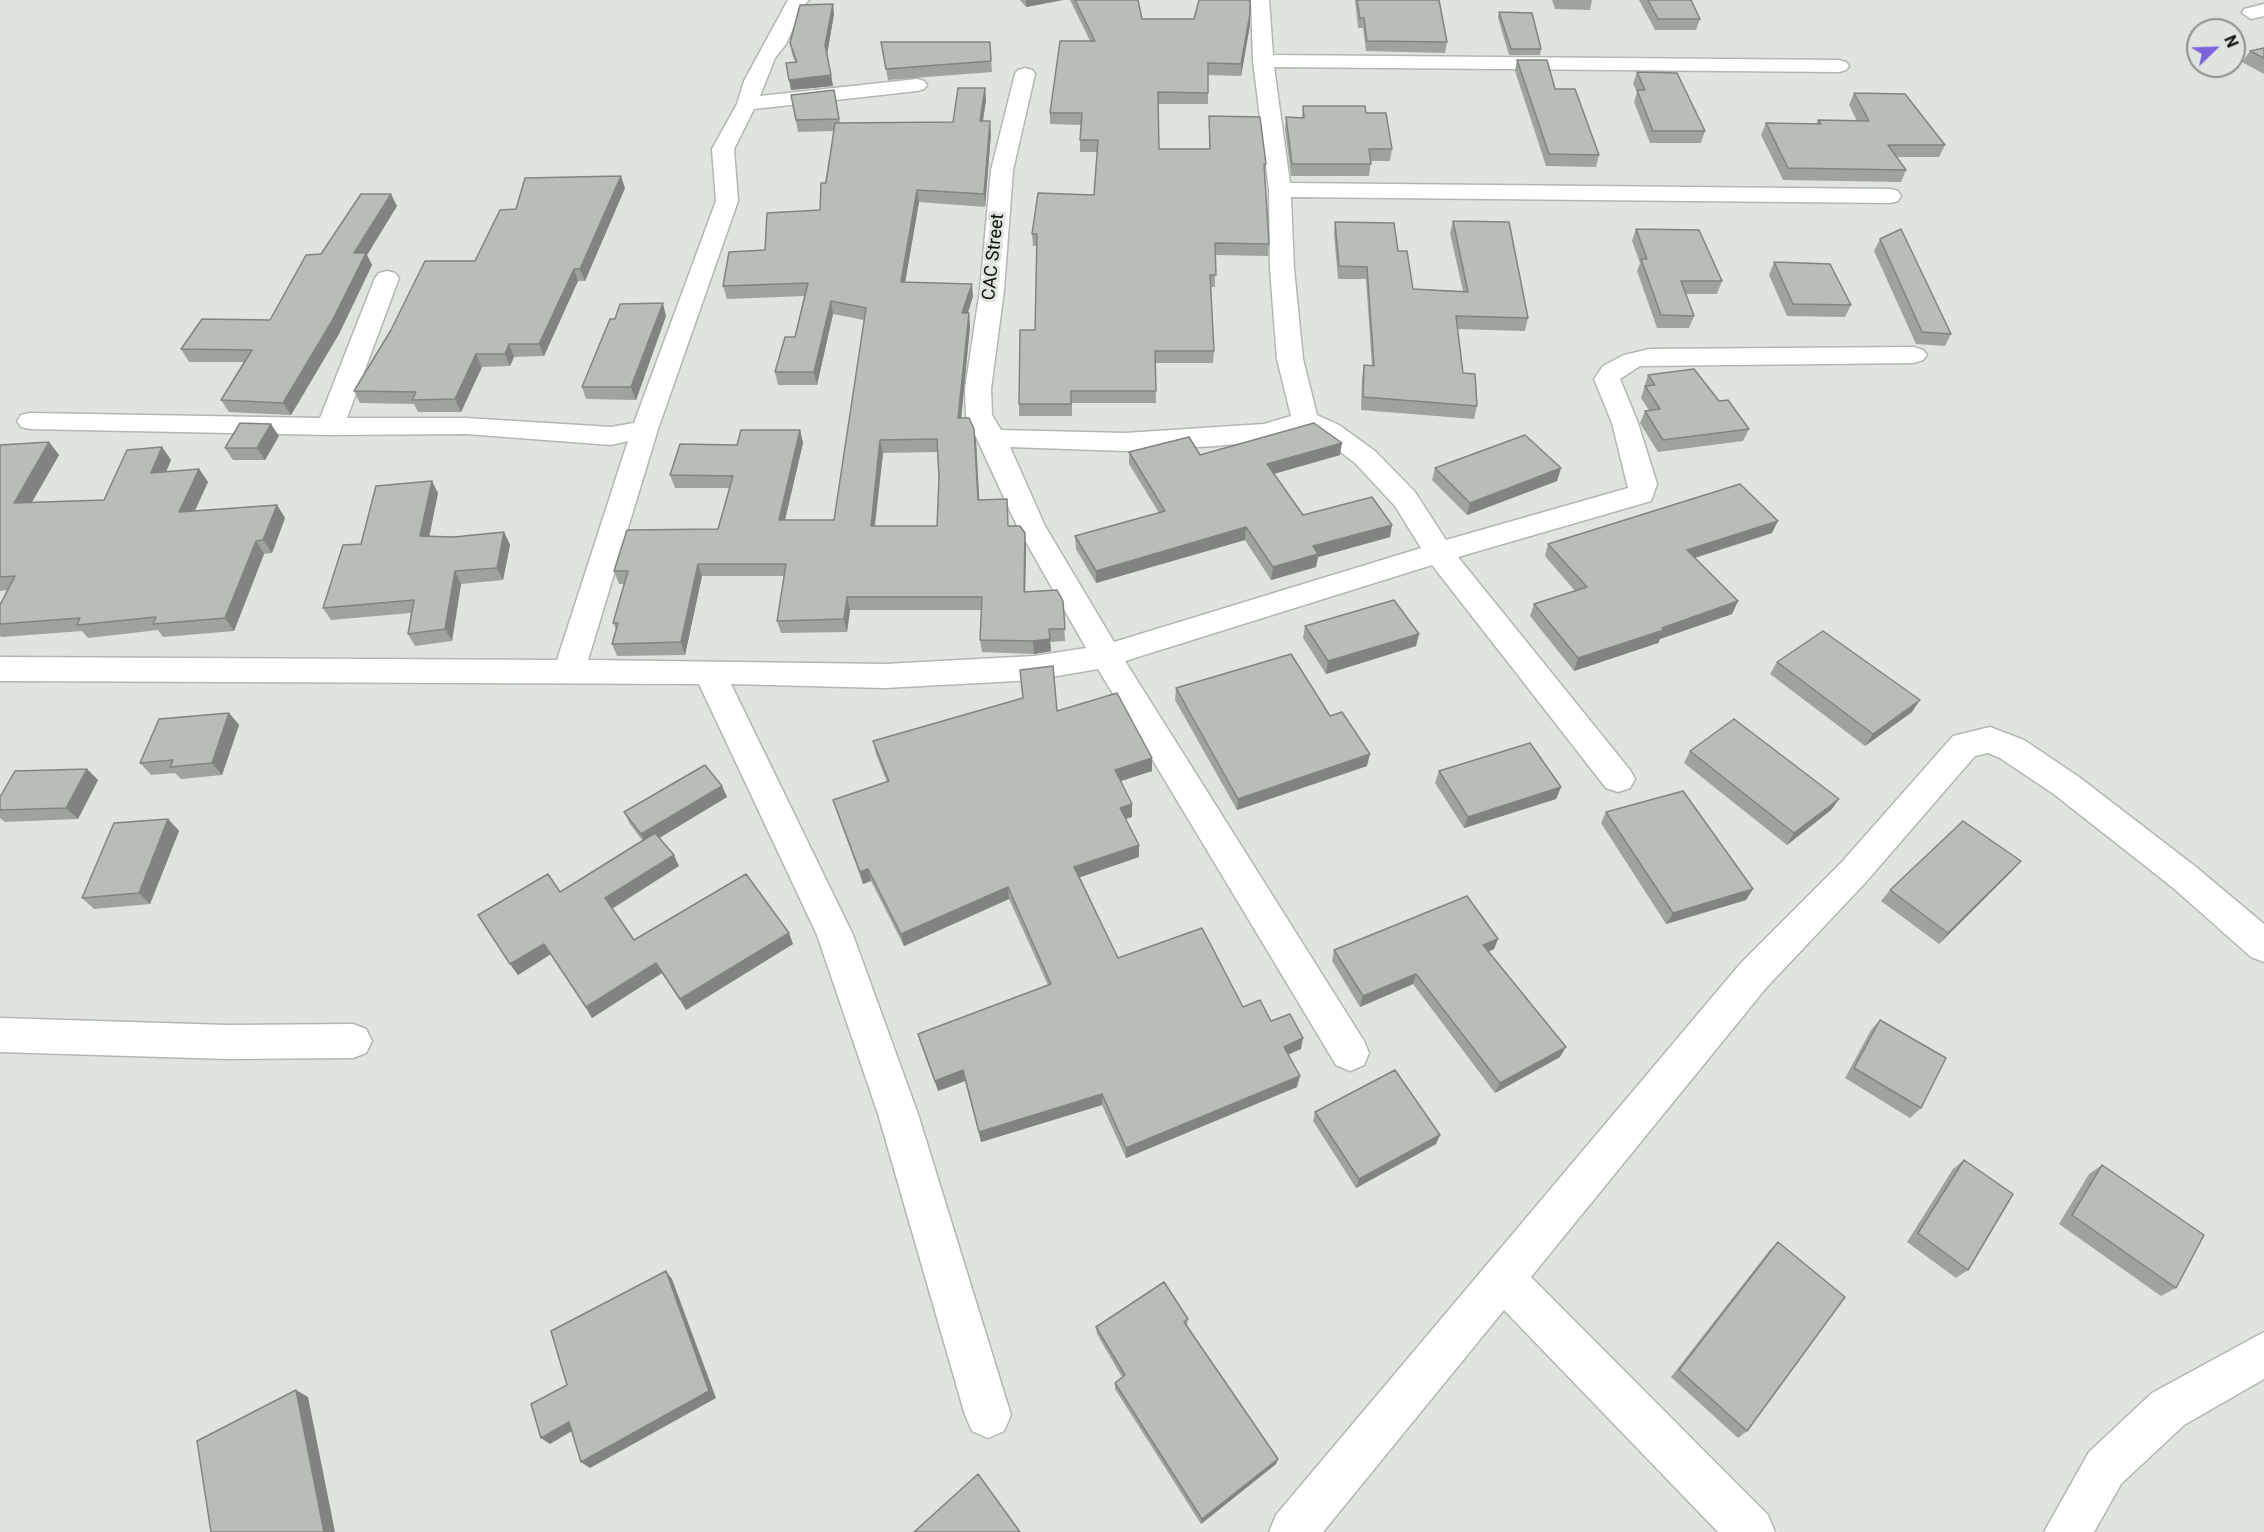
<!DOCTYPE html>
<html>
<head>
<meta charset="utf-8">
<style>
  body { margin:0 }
  #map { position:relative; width:2264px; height:1532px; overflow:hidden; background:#dfe4de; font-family:Roboto,sans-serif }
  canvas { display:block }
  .north { position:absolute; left:2186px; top:18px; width:60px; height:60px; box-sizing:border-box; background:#dfe4de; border:2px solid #8c8f8b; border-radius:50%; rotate:67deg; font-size:16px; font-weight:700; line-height:24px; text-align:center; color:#0f100e }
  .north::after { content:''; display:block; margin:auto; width:21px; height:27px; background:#7d62dd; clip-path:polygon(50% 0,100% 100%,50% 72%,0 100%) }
</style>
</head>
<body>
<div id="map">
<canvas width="2264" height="1532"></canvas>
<div class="north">N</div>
</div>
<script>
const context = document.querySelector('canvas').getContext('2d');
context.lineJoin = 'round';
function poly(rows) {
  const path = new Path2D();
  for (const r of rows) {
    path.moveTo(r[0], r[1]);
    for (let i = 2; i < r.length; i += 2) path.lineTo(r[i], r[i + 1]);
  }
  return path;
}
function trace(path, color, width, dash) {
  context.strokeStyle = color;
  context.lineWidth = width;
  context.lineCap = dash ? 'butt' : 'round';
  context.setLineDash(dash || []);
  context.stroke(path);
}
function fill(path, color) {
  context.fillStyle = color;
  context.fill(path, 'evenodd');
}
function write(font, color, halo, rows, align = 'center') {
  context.font = font + ' Roboto,sans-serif';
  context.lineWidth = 6;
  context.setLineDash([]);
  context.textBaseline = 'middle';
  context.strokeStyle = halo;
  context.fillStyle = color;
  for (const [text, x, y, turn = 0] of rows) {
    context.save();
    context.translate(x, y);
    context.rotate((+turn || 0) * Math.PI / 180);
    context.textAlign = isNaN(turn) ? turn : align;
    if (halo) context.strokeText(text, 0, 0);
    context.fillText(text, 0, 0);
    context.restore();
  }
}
const minor = poly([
  [788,0,809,0,803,6,786,44,775,58,760,96,917,79,924,81,927,85,924,89,917,91,754,109,734,149,738,201,658,429,588,660,885,664,1034,656,1086,648,1017,526,966,415,965,389,980,290,991,170,1015,74,1018,70,1025,68,1032,70,1035,74,1013,170,1004,290,991,389,992,415,1001,430,1125,433,1264,424,1291,416,1277,359,1270,269,1269,190,1253,61,1251,0,1269,0,1273,55,1839,60,1846,62,1849,66,1846,70,1839,72,1274,67,1290,183,1890,189,1898,191,1901,196,1898,201,1890,203,1291,197,1294,269,1303,359,1317,415,1339,425,1375,451,1415,492,1446,540,1628,488,1612,423,1594,379,1603,366,1624,355,1650,349,1914,347,1923,350,1927,355,1923,360,1914,363,1640,366,1620,379,1638,423,1657,484,1651,501,1458,557,1630,770,1635,779,1630,788,1618,792,1606,788,1432,565,1125,661,1364,1041,1369,1053,1364,1065,1350,1071,1336,1065,1098,669,1034,680,885,688,731,684,853,935,918,1114,1011,1415,1004,1431,988,1438,972,1431,965,1415,878,1114,817,935,699,684,0,681,0,657,557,660,628,441,611,445,466,434,330,435,30,429,21,427,17,421,21,415,30,413,320,418,375,278,379,273,387,271,395,273,399,278,347,418,466,418,611,427,634,423,716,201,712,149,737,104,744,81,788,0],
  [1303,429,1321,437,1355,463,1395,506,1421,548,1114,642,1045,526,1010,447,1125,451,1215,446,1266,441,1303,429],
  [2264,4,2264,16,2251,19,2242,13,2244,9,2264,4],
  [1990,727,2024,740,2079,777,2196,867,2264,924,2264,962,2251,957,2172,887,2055,795,2000,758,1988,753,1975,756,1865,883,1766,988,1531,1277,1768,1515,1775,1532,1718,1532,1504,1310,1323,1532,1269,1532,1276,1515,1740,964,1841,863,1953,736,1990,727],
  [0,1018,228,1025,353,1024,366,1029,372,1041,366,1053,353,1058,228,1059,0,1052,0,1018],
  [2264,1332,2264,1379,2184,1425,2121,1484,2094,1532,2044,1532,2089,1452,2152,1393,2264,1332]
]);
const wall = poly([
  [1020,0,1063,0,1026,7],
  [1070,0,1138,0,1142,19,1194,19,1250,25,1241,76,1208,75,1208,104,1158,104,1159,149,1209,149,1209,116,1266,164,1264,176,1269,244,1268,256,1215,255,1215,287,1210,287,1214,351,1213,363,1155,363,1156,403,1072,403,1072,416,1019,416,1019,404,1035,330,1037,246,1033,246,1032,234,1094,195,1097,152,1080,152,1080,140,1081,125,1050,124,1050,113,1090,41],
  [1355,0,1439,0,1447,42,1445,53,1366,51,1363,28,1358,28],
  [1552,0,1592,0,1590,10,1555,9],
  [1639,0,1691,0,1700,19,1696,30,1655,30],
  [1499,12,1541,49,1540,55,1509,55,1498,18],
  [834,14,827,54,833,86,791,90,795,62,792,54,790,43],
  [990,42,992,72,888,80,883,53],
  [2264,48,2264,74,2242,62,2250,51],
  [1517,60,1599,155,1596,167,1546,166,1515,71],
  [1637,72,1705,131,1701,143,1650,143,1634,102,1637,92,1633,84],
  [985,88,986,100,983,121,991,133,985,207,919,202,905,282,973,296,968,313,970,326,961,418,976,441,979,500,1008,511,1008,526,1025,533,1026,546,1025,592,1063,601,1065,641,1050,642,1051,651,1034,654,982,652,980,640,982,610,850,610,847,632,781,633,777,621,784,576,702,576,685,655,617,656,612,644,616,629,613,623,624,584,619,584,614,571,718,529,729,488,675,488,670,475,737,445,800,430,803,443,785,520,834,520,864,320,833,314,817,385,778,385,775,372,795,337,804,296,727,299,723,286,765,250,820,210,834,131,798,132,791,95,834,90,840,123,953,122],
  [937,452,939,478,937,526,875,526,883,453],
  [1854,93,1945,145,1939,157,1897,157,1906,170,1901,182,1783,180,1761,135,1766,123,1816,124,1818,120,1857,121,1849,105],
  [1303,106,1366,113,1392,149,1390,161,1371,161,1369,176,1291,176,1285,129,1286,117,1302,118],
  [625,188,585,281,578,281,544,356,514,357,510,366,482,367,461,412,418,412,414,404,360,403,354,391,391,330,475,261,516,209],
  [397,206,367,255,372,265,339,334,291,415,229,412,221,400,244,362,189,362,181,349,270,320,321,254],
  [1453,221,1528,318,1525,331,1457,329,1463,373,1477,406,1474,419,1361,410,1362,378,1364,365,1372,366,1366,279,1338,279,1334,234,1335,222,1398,251,1413,289,1463,291,1450,233],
  [1636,229,1722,281,1717,294,1685,294,1694,316,1689,328,1657,328,1637,271,1640,263,1632,241],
  [1880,239,1951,334,1945,346,1916,344,1874,251],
  [1774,262,1851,305,1845,317,1787,316,1769,275],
  [666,316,636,400,586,399,582,387],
  [1648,375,1719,401,1749,429,1743,441,1658,452,1640,423,1645,411,1649,410,1641,398],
  [279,436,265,460,233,460,225,448],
  [49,442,59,455,32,502,104,500,162,447,171,460,166,472,199,469,208,482,195,511,277,505,285,518,272,553,264,554,234,631,163,637,158,630,88,638,82,631,2,637,0,636,0,605,7,590,0,591,0,445],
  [1129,452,1200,455,1340,455,1274,474,1303,515,1390,537,1318,557,1316,567,1271,580,1245,540,1096,583,1076,549,1075,536,1159,513,1129,464],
  [1435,468,1561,468,1557,481,1467,515,1432,480],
  [438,493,429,536,454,537,504,532,510,545,503,580,461,584,452,641,415,646,408,634,411,613,331,620,323,608,361,544],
  [1772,533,1695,558,1738,601,1732,614,1660,639,1658,643,1574,671,1530,616,1534,604,1575,591,1545,556,1548,544],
  [1305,626,1416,646,1326,674,1303,638],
  [1777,662,1912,712,1865,746,1770,674],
  [1176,688,1330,716,1367,766,1237,810,1175,700],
  [1057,711,1152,758,1152,771,1120,781,1132,817,1126,819,1139,857,1080,877,1118,958,1243,1007,1271,1021,1301,1049,1288,1055,1297,1087,1126,1158,1102,1105,981,1142,965,1081,938,1091,921,1045,918,1034,1048,985,1009,899,904,946,871,881,863,884,837,812,833,800,887,782,876,754,873,741],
  [229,713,239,725,222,775,181,779,175,773,151,775,140,763],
  [1690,751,1839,799,1831,810,1787,845,1684,763],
  [87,769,98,780,78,819,5,822,0,818,0,797],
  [1439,771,1561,787,1556,799,1464,828,1435,783],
  [722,786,727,797,659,838,679,866,612,909,634,940,793,944,686,1010,662,973,592,1018,551,954,518,975,510,964,560,892,642,840,630,824,624,812],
  [1606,812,1753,889,1746,900,1666,924,1601,823],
  [168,819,179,831,150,904,94,909,82,898],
  [2011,872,1939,944,1881,901,1890,890],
  [1498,939,1494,949,1488,952,1560,1057,1495,1093,1413,984,1360,1007,1332,961,1334,950],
  [1880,1020,1921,1108,1910,1118,1845,1078,1871,1030],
  [1315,1112,1440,1135,1436,1144,1356,1188,1313,1121],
  [1964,1160,1968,1270,1956,1278,1907,1242,1953,1169],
  [2102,1165,2176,1288,2161,1296,2059,1224,2089,1174],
  [1778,1242,1747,1431,1738,1438,1671,1377,1769,1251],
  [1188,1319,1187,1326,1278,1459,1276,1464,1201,1524,1115,1389,1115,1383,1122,1377,1097,1334,1096,1327]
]);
const shadedWall = poly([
  [1026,0,1063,0,1026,7],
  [833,4,834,14,827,55,825,45],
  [1250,14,1250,25,1241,76,1241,64],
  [831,75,833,86,791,90,789,80],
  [985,88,986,100,981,133,980,121],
  [990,121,991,133,985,207,984,194],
  [621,176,625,188,585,281,580,269],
  [917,190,919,202,903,294,901,282],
  [391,194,397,206,367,255,372,265,339,334,291,415,283,403,354,253],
  [574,269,578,281,544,356,539,344],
  [972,284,973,296,964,325,962,313],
  [831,301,833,314,817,385,814,372],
  [663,303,666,316,636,400,631,387],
  [969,313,970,326,960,431,958,418],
  [509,344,514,357,510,366,505,354],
  [476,354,482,367,461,412,455,399],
  [271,424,279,436,265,460,257,448],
  [974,429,976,441,980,512,978,500],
  [800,430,803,443,782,532,779,520],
  [880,440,883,453,873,539,871,526],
  [49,442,59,455,24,516,14,503],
  [1342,443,1340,455,1266,476,1267,464],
  [162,447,171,460,160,486,151,473],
  [1561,468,1557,481,1467,515,1470,503],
  [199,469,208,482,188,525,179,512],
  [432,481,438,493,427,548,420,536],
  [277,505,285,518,272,553,263,540],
  [1778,521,1772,533,1681,562,1687,550],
  [1392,525,1390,537,1318,557,1316,567,1271,580,1273,567,1313,546],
  [1246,527,1245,540,1096,583,1096,571],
  [504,532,510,545,503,580,497,568],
  [1025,533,1026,546,1025,604,1024,592],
  [256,541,264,554,234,631,225,618],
  [698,564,702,576,685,655,681,642],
  [455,571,461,584,452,641,445,629],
  [847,597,850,610,847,632,844,619],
  [1738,601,1732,614,1660,639,1658,643,1574,671,1578,658],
  [1419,634,1416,646,1326,674,1328,661],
  [1050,639,1051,651,1034,654,1033,641],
  [1920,700,1912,712,1865,746,1873,734],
  [229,713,239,725,222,775,212,763],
  [1370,754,1367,766,1237,810,1238,799],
  [1152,758,1152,771,1115,783,1115,770],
  [87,769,98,780,78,819,66,808],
  [722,786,727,797,646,846,641,834],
  [1561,787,1556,799,1464,828,1468,817],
  [1839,799,1831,810,1787,845,1794,833],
  [1132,804,1132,817,1120,820,1120,808],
  [168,819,179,831,150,904,139,893],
  [1139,845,1139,857,1075,879,1074,867],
  [674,855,679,866,611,909,605,898],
  [2021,861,2011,872,1939,944,1948,933],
  [868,869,871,881,863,884,860,872],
  [1008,887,1009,899,904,946,901,934],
  [1753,889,1746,900,1666,924,1673,913],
  [789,933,793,944,686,1010,680,999],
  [1498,939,1494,949,1479,956,1483,945],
  [544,944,551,954,518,975,510,964],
  [656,963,662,973,592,1018,586,1007],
  [1416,974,1413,984,1360,1007,1363,996],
  [1303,1038,1301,1049,1281,1057,1284,1047],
  [1566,1047,1560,1057,1495,1093,1500,1083],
  [963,1070,965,1081,938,1091,935,1081],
  [1300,1076,1297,1087,1126,1158,1126,1148],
  [1102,1094,1102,1105,981,1142,979,1132],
  [1440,1135,1436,1144,1356,1188,1359,1179],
  [666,1271,672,1279,716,1398,590,1468,581,1462],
  [296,1390,308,1397,335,1532,324,1532],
  [569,1422,577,1428,550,1444,541,1438],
  [1278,1459,1276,1464,1201,1524,1202,1519]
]);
const building = poly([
  [1075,0,1138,0,1142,19,1194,19,1199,0,1250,0,1250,14,1241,64,1208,63,1208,93,1158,92,1159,149,1210,149,1209,116,1260,117,1266,164,1264,164,1269,244,1215,243,1216,275,1210,275,1214,351,1155,351,1156,391,1071,391,1071,404,1019,404,1020,330,1035,330,1037,234,1032,234,1038,193,1094,195,1098,140,1080,140,1082,113,1050,113,1060,41,1095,41,1075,0],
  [1357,0,1439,0,1447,42,1367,41,1364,18,1360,18,1357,0],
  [1648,0,1691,0,1700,19,1658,19,1648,0],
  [833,4,825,45,831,75,789,80,786,63,797,62,790,43,800,5,833,4],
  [1499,12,1532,13,1541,49,1511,49,1499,12],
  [881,42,990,42,991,61,886,69,881,42],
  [2264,48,2264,58,2250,51,2264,48],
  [1517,60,1547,60,1555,89,1575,89,1599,155,1549,154,1517,60],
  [1637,72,1677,73,1705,131,1653,131,1637,90,1645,90,1637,72],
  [958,88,985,88,980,121,990,121,984,194,917,190,901,282,972,284,962,313,969,313,958,418,969,418,974,429,978,500,1007,499,1008,526,1020,526,1025,533,1024,592,1057,590,1063,601,1065,629,1049,629,1050,639,1033,641,980,640,982,597,847,597,844,619,777,621,786,564,698,564,681,642,612,644,618,623,613,623,628,571,614,571,627,530,718,529,733,476,670,475,680,444,737,445,741,430,800,430,779,520,834,520,866,308,831,301,814,372,775,372,785,337,795,337,808,283,723,286,729,252,765,250,767,213,820,210,821,183,826,183,835,123,953,122,958,88],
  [937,439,939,478,937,526,871,526,880,440,937,439],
  [834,90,839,119,796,120,791,95,834,90],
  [1854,93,1905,94,1945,145,1888,145,1906,170,1788,168,1766,123,1821,124,1818,120,1869,121,1854,93],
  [1303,106,1365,106,1366,113,1386,113,1392,149,1369,149,1371,164,1292,164,1286,117,1304,118,1303,106],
  [621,176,580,269,574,269,539,344,509,344,505,354,476,354,455,399,412,400,416,392,354,391,391,330,425,261,475,261,500,210,516,209,525,178,621,176],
  [361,194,391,194,354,253,366,253,332,321,283,403,221,400,252,350,181,349,202,319,270,320,306,255,321,254,361,194],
  [1453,221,1509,222,1528,318,1456,316,1463,373,1475,374,1477,406,1363,397,1364,365,1374,366,1367,267,1339,266,1335,222,1394,223,1398,251,1407,251,1413,289,1468,292,1453,221],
  [1636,229,1699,230,1722,281,1681,281,1694,316,1661,315,1641,259,1647,259,1636,229],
  [1901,229,1951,334,1922,332,1880,239,1901,229],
  [1774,262,1830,264,1851,305,1793,304,1774,262],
  [663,303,631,387,582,387,610,319,615,319,620,304,663,303],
  [1694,369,1719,401,1728,400,1749,429,1663,440,1645,411,1660,409,1645,386,1655,385,1648,375,1694,369],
  [240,423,271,424,257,448,225,448,240,423],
  [1314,423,1342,443,1267,464,1303,515,1372,497,1392,525,1313,546,1318,554,1273,567,1246,527,1096,571,1075,536,1165,511,1129,452,1189,437,1200,455,1314,423],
  [1525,435,1561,468,1470,503,1435,468,1525,435],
  [49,442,14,503,104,500,127,450,162,447,151,473,199,469,179,512,277,505,263,540,256,541,225,618,153,624,156,617,77,625,80,618,0,624,0,605,15,576,0,577,0,445,49,442],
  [432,481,420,536,454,537,504,532,497,568,455,571,445,629,408,634,414,600,323,608,343,545,361,544,376,486,432,481],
  [1740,484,1778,521,1687,550,1738,601,1662,628,1664,630,1578,658,1534,604,1587,587,1548,544,1740,484],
  [1394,600,1419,634,1328,661,1305,626,1394,600],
  [1823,631,1920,700,1873,734,1777,662,1823,631],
  [1291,654,1330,716,1342,712,1370,754,1238,799,1176,688,1291,654],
  [1053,666,1057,711,1117,693,1152,758,1115,770,1132,804,1120,808,1139,845,1074,867,1118,958,1202,928,1243,1007,1260,1000,1271,1021,1290,1014,1303,1038,1284,1047,1300,1076,1126,1148,1102,1094,979,1132,963,1070,935,1081,918,1034,1051,984,1008,887,901,934,868,869,860,872,833,800,889,781,873,741,1023,698,1020,670,1053,666],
  [229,713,212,763,170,767,173,760,140,763,159,719,229,713],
  [1734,719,1839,799,1794,833,1690,751,1734,719],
  [1530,743,1561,787,1468,817,1439,771,1530,743],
  [705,765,722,786,641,834,624,812,705,765],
  [87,769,66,808,0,810,0,797,15,771,87,769],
  [1683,791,1753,889,1673,913,1606,812,1683,791],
  [168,819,139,893,82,898,114,823,168,819],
  [1963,821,2021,861,1948,933,1890,890,1963,821],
  [655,833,674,855,605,898,634,940,746,874,789,933,680,999,656,963,586,1007,544,944,510,964,478,915,548,874,560,892,655,833],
  [1467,896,1498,939,1483,945,1566,1047,1500,1083,1416,974,1363,996,1334,950,1467,896],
  [1880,1020,1946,1058,1921,1108,1854,1068,1880,1020],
  [1395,1070,1440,1135,1359,1179,1315,1112,1395,1070],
  [1964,1160,2013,1194,1968,1270,1918,1233,1964,1160],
  [2102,1165,2204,1235,2176,1288,2072,1215,2102,1165],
  [1778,1242,1845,1297,1747,1431,1679,1370,1778,1242],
  [666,1271,709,1391,581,1462,569,1422,541,1438,531,1404,567,1385,551,1331,666,1271],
  [1164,1282,1188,1319,1184,1322,1278,1459,1202,1519,1115,1383,1125,1375,1096,1327,1164,1282],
  [296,1390,324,1532,211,1532,197,1441,296,1390],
  [978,1474,1020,1532,914,1532,978,1474]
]);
const farStreetnames = [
  ["CAC Street",994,257,-84]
];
trace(minor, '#b2b7b1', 3);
fill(minor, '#fff');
fill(wall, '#9ea39d');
fill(shadedWall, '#818480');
fill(building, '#b8bdb7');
trace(building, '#818480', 1.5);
write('18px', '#0f100e', '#dfe4de', farStreetnames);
</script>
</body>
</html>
